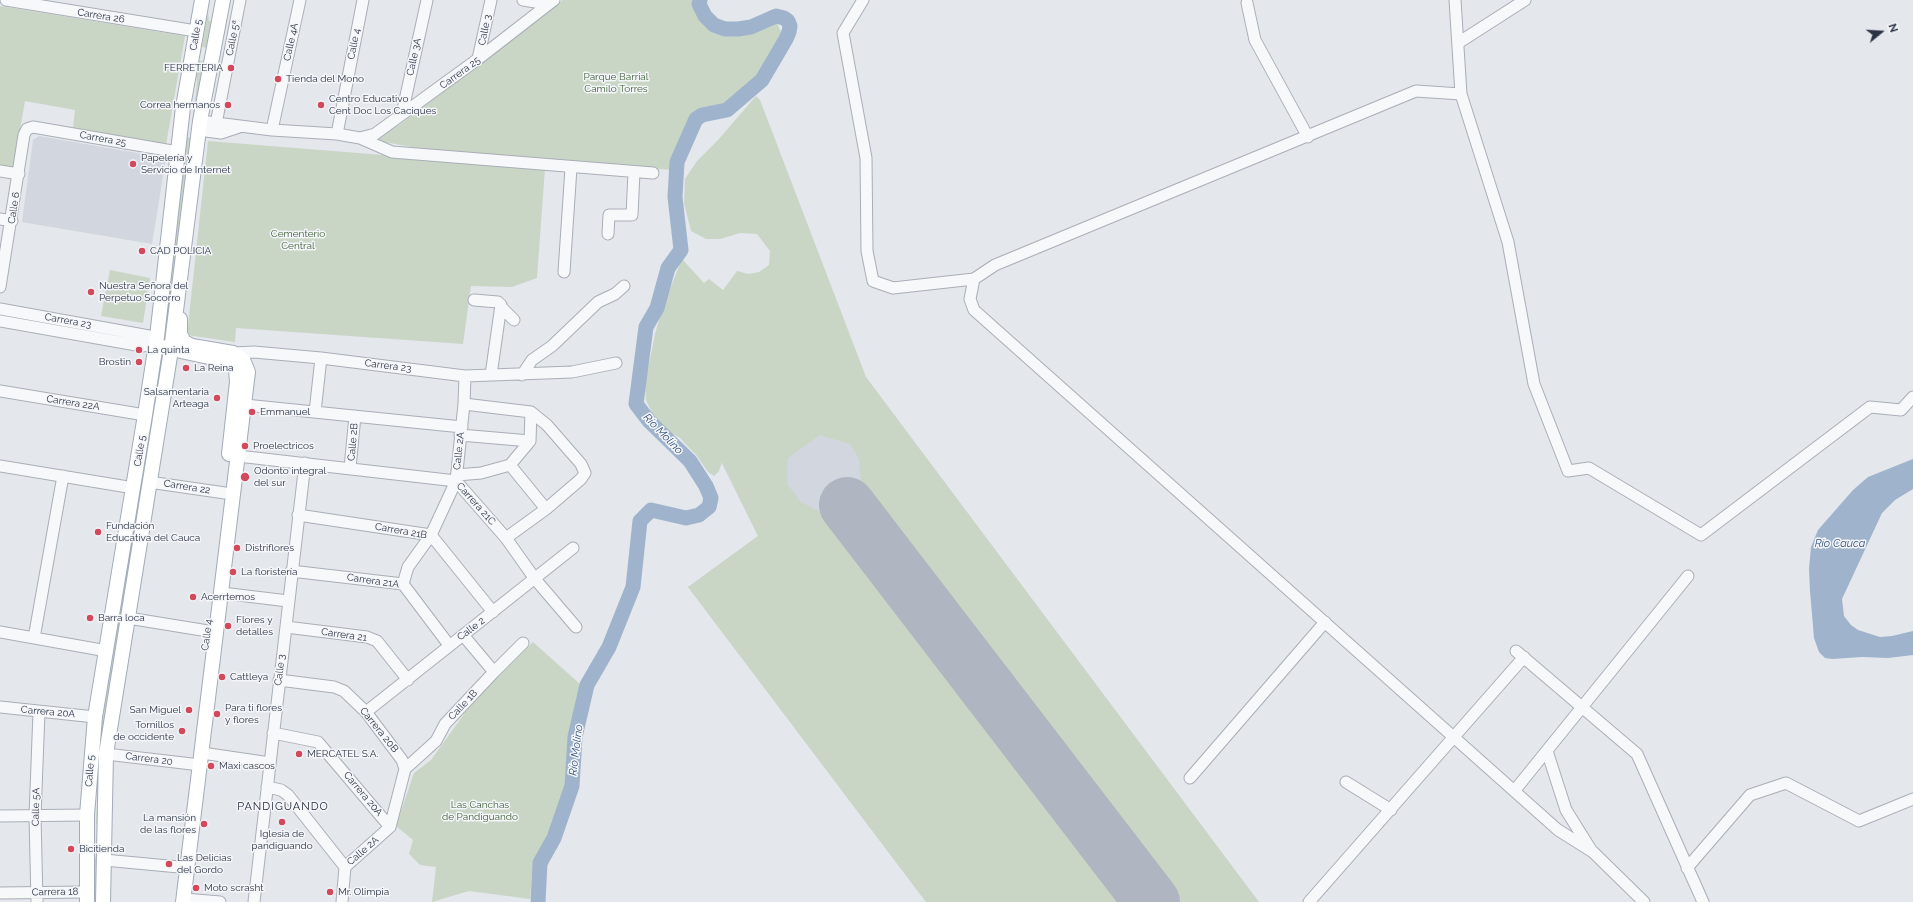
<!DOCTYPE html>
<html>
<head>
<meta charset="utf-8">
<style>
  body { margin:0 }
  #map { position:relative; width:1913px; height:902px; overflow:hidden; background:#e4e7ec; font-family:Raleway,sans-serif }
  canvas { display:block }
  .north { position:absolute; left:1861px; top:12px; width:40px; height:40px; -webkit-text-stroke:3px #f4f6f9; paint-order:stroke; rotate:72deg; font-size:11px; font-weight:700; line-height:16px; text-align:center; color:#2b3445 }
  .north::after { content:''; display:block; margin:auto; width:14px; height:18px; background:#2b3445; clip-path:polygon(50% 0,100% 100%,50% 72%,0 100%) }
</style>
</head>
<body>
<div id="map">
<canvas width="1913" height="902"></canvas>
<div class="north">N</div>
</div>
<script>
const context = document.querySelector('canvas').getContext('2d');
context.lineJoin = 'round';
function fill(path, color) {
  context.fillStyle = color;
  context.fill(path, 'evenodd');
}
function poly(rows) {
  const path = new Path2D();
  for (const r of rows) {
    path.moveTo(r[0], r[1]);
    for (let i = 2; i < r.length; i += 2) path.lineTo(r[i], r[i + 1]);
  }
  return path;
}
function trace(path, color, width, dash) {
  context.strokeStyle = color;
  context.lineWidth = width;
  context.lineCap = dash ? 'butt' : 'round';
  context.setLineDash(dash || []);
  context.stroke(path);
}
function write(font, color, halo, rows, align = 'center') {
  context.font = font + ' Raleway,sans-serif';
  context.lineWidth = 3;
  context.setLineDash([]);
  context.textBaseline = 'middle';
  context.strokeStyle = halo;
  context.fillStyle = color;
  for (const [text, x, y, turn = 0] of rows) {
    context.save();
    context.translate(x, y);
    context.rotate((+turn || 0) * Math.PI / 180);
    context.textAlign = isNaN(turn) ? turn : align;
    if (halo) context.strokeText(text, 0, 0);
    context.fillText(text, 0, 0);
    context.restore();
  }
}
const built = poly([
  [39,136,166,158,152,244,22,222,33,140],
  [833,406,1258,902,926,902,688,587,758,536,721,462]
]);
const green = poly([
  [563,0,693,0,699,18,708,28,723,35,740,35,770,24,777,23,781,32,777,46,753,82,729,103,716,108,694,114,676,154,672,170,429,150,378,141,378,138,402,123],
  [0,6,185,36,166,145,73,128,75,110,25,101,13,169,0,167],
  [208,12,209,21,214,22,208,48,202,47],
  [197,60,206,62,192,125,197,82,195,68],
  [756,96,760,100,866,377,1259,902,1181,902,861,483,859,459,850,444,820,435,788,458,787,484,801,502,822,513,1119,902,926,902,688,587,758,536,722,462,719,471,714,476,708,472,697,456,680,438,665,429,654,417,646,400,645,384,655,334,663,306,682,259,704,283,709,279,723,290,737,271,748,274,759,272,769,265,770,251,757,234,740,233,720,239,706,239,691,231,684,203,685,179,697,161,718,140],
  [185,137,192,138,170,317,167,317],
  [208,141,545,168,537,278,512,287,471,286,463,344,236,328,235,342,187,335],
  [110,270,150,278,143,323,101,316],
  [158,378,162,379,136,538,133,534],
  [127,567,130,568,101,821,96,824,102,722],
  [533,642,580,684,571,724,567,783,550,830,533,862,530,899,469,891,432,902,436,867,420,865,409,854,413,840,396,826,414,773,431,760,472,703],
  [97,853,97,902,93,902,93,865]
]);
const water = poly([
  [1913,459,1913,489,1895,500,1882,513,1842,599,1844,616,1851,625,1858,630,1880,637,1892,636,1913,631,1913,655,1888,658,1862,657,1832,659,1825,658,1819,652,1814,638,1810,591,1809,569,1811,547,1818,530,1853,490,1868,477]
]);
const river = poly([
  [538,902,540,863,554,838,572,786,575,737,587,685,609,647,633,587,640,521,651,510,686,518,699,515,709,507,711,498,706,486,690,461,649,421,636,404,646,327,657,308,668,268,681,250,675,197,677,162,696,119,702,115,727,110,762,80,786,39,789,32,790,26,788,21,784,18,776,16,751,27,738,29,725,29,714,25,705,16,699,4,700,0]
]);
const runway = poly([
  [847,505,1152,902]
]);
const minor = poly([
  [6,0,196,31],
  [523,0,548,4],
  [863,0,843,33,866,158,867,251,873,281,893,288,974,279,995,265,1416,91,1461,94],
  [1455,0,1461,94,1508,242,1534,384,1568,471,1589,468,1701,535,1870,407,1901,410,1913,397],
  [1247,3,1255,40,1308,137],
  [1458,43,1525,0],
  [478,59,491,0],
  [402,114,427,0],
  [200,121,272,130,337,134,360,138,375,134,478,59,554,0],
  [216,124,240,0],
  [199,130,221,133,239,127],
  [272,130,300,0],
  [337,134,363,0],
  [360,138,392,152,653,173],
  [0,171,19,174],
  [0,219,12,221],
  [608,234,609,215,632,215,634,172],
  [564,272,571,168],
  [974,279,970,299,974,310,1558,830,1593,852,1644,902],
  [0,287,24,135,27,129,33,127,178,152],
  [474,300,498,302,501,305,491,375],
  [502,308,514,320],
  [0,309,149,336,155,344,142,346,0,321],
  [233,353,254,352,321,358,465,376,572,372,616,363],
  [522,375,532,360,552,346,598,302,615,294,624,286],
  [0,391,145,415],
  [464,404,531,412,547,425,581,464,585,473,581,479,546,509,506,538],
  [245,405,462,427],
  [315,412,321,358],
  [460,435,530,441],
  [238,456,456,481,506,538,535,579,576,627],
  [510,465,546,509],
  [0,466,134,488],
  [350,468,355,416],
  [457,475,481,473,510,465,530,441,531,412],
  [149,482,225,493],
  [298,515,431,535,493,612],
  [291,571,403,584,449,645],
  [403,584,408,567,431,535,456,481,464,404,465,376],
  [222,593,288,601],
  [128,618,208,631],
  [286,627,367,637,377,641,408,680],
  [0,632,107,651],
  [463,635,494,672],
  [34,638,63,476],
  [1516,651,1637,754,1703,902],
  [279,680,334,687,344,691,366,712,402,760,405,769],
  [0,707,95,717],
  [366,712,573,548],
  [273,733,318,742,390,827],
  [1547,751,1566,810,1591,850],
  [202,753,270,763],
  [106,754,192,764],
  [405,769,436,741,445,724,494,672,523,643],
  [1190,778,1325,622],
  [1346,782,1391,810],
  [267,787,281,790,288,795,345,867],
  [1515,790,1688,576],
  [0,816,87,815],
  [390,827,405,769],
  [104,860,179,867],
  [1687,868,1750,795,1786,783,1859,821,1913,799],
  [0,893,87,892],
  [184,899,220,902],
  [37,902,35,816,39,712],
  [254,902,305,463],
  [342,902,345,867,390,827],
  [1309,902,1524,657]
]);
const major = poly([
  [180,319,180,334,184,342,192,346,233,353,243,360,248,372,183,902],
  [162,347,223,360,229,362,236,369,237,382,229,454],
  [87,902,87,815,95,717,145,415,157,337,183,107,202,0],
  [103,902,106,754,171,350,200,121,223,0]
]);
const markers = [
  [231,68,4,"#d1495b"],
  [278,79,4,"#d1495b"],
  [228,105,4,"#d1495b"],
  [321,105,4,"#d1495b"],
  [133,164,4,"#d1495b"],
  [142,251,4,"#d1495b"],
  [91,292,4,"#d1495b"],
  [139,350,4,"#d1495b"],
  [139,362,4,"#d1495b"],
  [186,368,4,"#d1495b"],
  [217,398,4,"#d1495b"],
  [252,412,4,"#d1495b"],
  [245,446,4,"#d1495b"],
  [245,477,5,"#d1495b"],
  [98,532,4,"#d1495b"],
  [237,548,4,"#d1495b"],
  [233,572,4,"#d1495b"],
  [193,597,4,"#d1495b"],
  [90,618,4,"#d1495b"],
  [228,626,4,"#d1495b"],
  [222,677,4,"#d1495b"],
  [189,710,4,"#d1495b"],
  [217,714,4,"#d1495b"],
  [182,731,4,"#d1495b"],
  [299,754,4,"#d1495b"],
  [211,766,4,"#d1495b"],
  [282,822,4,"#d1495b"],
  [204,824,4,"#d1495b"],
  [71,849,4,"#d1495b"],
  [169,864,4,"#d1495b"],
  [196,888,4,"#d1495b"],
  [330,892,4,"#d1495b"]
];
const streetNames = [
  ["Carrera 26",101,16,9],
  ["Calle 3",485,30,-78],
  ["Calle 5",196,35,-80],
  ["Calle 5ª",233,38,-79],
  ["Calle 4A",291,42,-78],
  ["Calle 4",354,44,-79],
  ["Calle 3A",414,57,-78],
  ["Carrera 25",460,73,-36],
  ["Carrera 25",103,139,10],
  ["Calle 6",14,208,-81],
  ["Carrera 23",68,321,10],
  ["Carrera 23",388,366,7],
  ["Carrera 22A",73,403,9],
  ["Calle 2B",353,442,-85],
  ["Calle 5",140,451,-81],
  ["Calle 2A",459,451,-84],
  ["Carrera 22",187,487,9],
  ["Carrera 21C",476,504,48],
  ["Carrera 21B",401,531,10],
  ["Carrera 21A",373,581,8],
  ["Calle 2",471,629,-37],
  ["Calle 4",207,635,-83],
  ["Carrera 21",344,635,8],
  ["Calle 3",280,670,-83],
  ["Calle 1B",463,705,-47],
  ["Carrera 20A",48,712,5],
  ["Carrera 20B",379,730,51],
  ["Carrera 20",149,759,7],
  ["Calle 5",90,771,-86],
  ["Carrera 20A",363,794,50],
  ["Calle 5A",36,807,-89],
  ["Calle 2A",363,851,-41],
  ["Carrera 18",55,892,-1]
];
const poiNames = [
  ["FERRETERIA",223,68,"right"],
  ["Tienda del Mono",286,79],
  ["Centro Educativo",329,99],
  ["Cent Doc Los Caciques",329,111],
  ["Correa hermanos",220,105,"right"],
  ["Papelería y",141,158],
  ["Servicio de Internet",141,170],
  ["CAD POLICIA",150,251],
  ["Nuestra Señora del",99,286],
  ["Perpetuo Socorro",99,298],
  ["La quinta",147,350],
  ["Brostin",131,362,"right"],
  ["La Reina",194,368],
  ["Salsamentaria",209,392,"right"],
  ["Arteaga",209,404,"right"],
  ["Emmanuel",260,412],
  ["Proelectricos",253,446],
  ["Odonto integral",254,471],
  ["del sur",254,483],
  ["Fundación",106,526],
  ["Educativa del Cauca",106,538],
  ["Distriflores",245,548],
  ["La floristería",241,572],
  ["Acerrtemos",201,597],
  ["Barra loca",98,618],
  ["Flores y",236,620],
  ["detalles",236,632],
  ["Cattleya",230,677],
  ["Para ti flores",225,708],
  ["y flores",225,720],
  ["San Miguel",181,710,"right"],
  ["Tornillos",174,725,"right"],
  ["de occidente",174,737,"right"],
  ["MERCATEL S.A.",307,754],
  ["Maxi cascos",219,766],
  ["La mansión",196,818,"right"],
  ["de las flores",196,830,"right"],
  ["Iglesia de",282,834,"center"],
  ["pandiguando",282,846,"center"],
  ["Bicitienda",79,849],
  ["Las Delicias",177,858],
  ["del Gordo",177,870],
  ["Moto scrasht",204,888],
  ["Mr. Olimpia",338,892]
];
const parkNames = [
  ["Parque Barrial",616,77],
  ["Camilo Torres",616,89],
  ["Cementerio",298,234],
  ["Central",298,246],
  ["Las Canchas",480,805],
  ["de Pandiguando",480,817]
];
const waterNames = [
  ["Río Molino",663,434,46],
  ["Río Cauca",1840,544],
  ["Río Molino",576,750,-83]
];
const neighbourhoodNames = [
  ["PANDIGUANDO",283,807]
];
fill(built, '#d2d6de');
fill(green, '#c9d6c5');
fill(water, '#9fb4cc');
trace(river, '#9fb4cc', 15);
trace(runway, '#b0b6c1', 56);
trace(minor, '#a9aeb7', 13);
trace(major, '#a3abb8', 16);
trace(minor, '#f7f8fa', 11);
trace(major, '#fff', 14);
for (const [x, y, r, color] of markers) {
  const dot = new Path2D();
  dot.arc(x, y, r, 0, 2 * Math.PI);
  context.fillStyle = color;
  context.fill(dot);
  trace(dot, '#f4f6f9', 1.5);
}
write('10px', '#2b3445', '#f4f6f9', streetNames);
write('10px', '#2b3445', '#f4f6f9', poiNames, 'left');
write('10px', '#3f6138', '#f4f6f9', parkNames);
write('italic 11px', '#34527a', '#f4f6f9', waterNames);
context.letterSpacing = '1px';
write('11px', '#1d2536', '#f4f6f9', neighbourhoodNames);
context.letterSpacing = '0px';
</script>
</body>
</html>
